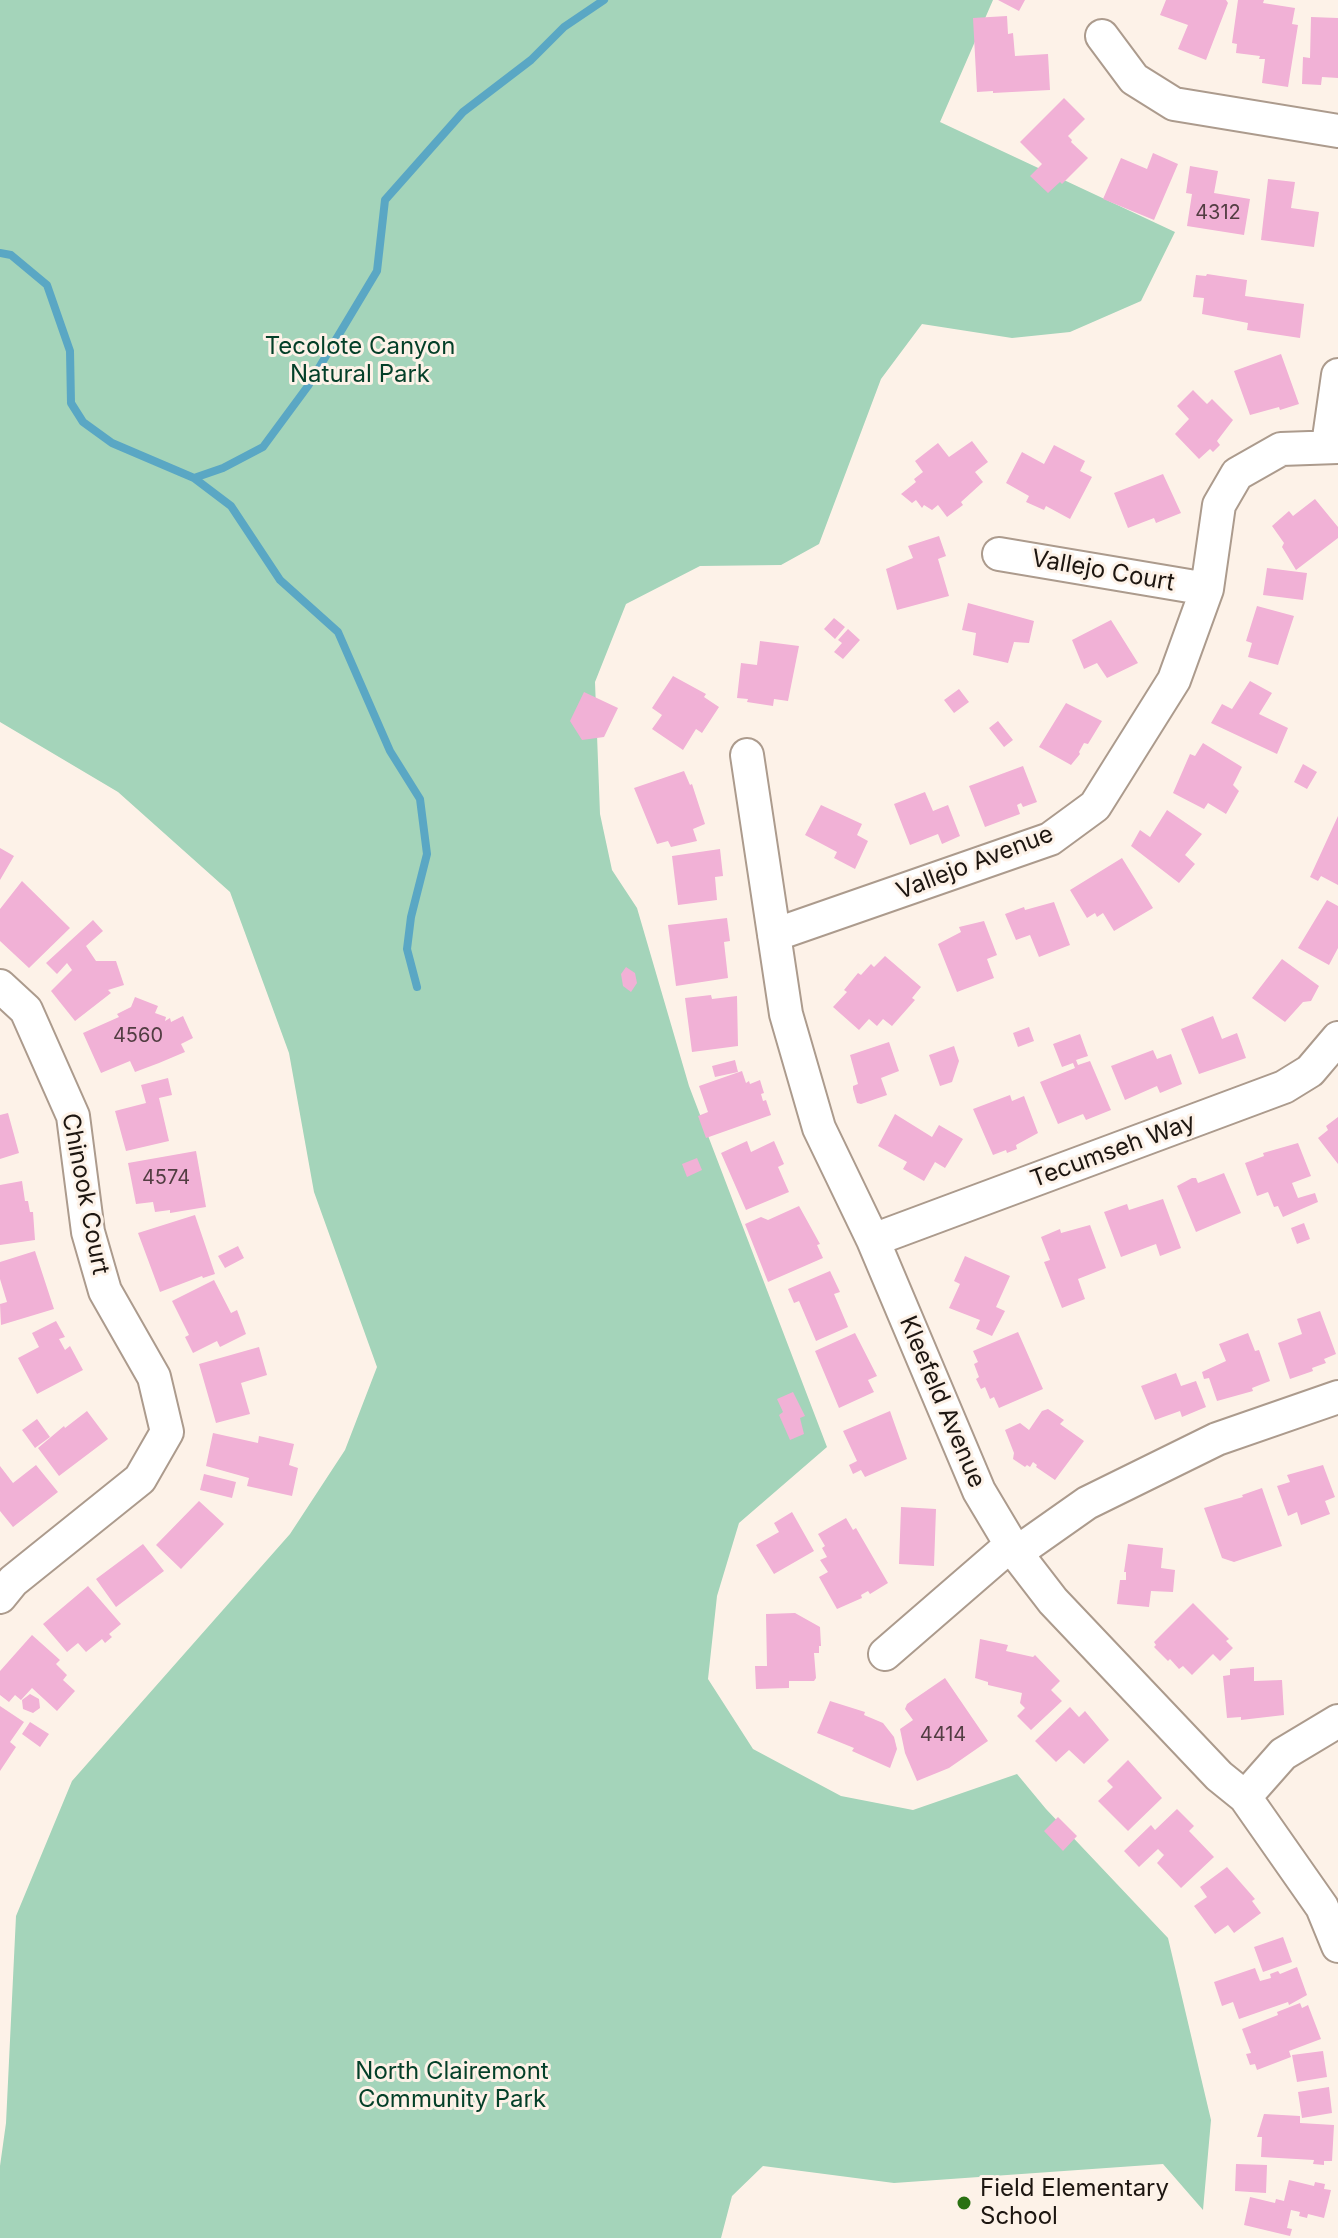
<!DOCTYPE html>
<html>
<head>
<meta charset="utf-8">
<style>
  body { margin:0 }
  canvas { display:block; background:#fdf2e8 }
</style>
</head>
<body>
<canvas width="1338" height="2238"></canvas>
<script>
const context = document.querySelector('canvas').getContext('2d');
context.lineJoin = 'round';
function fill(path, color) {
  context.fillStyle = color;
  context.fill(path, 'evenodd');
}
function poly(rows) {
  const path = new Path2D();
  for (const r of rows) {
    path.moveTo(r[0], r[1]);
    for (let i = 2; i < r.length; i += 2) path.lineTo(r[i], r[i + 1]);
  }
  return path;
}
function trace(path, color, width, dash) {
  context.strokeStyle = color;
  context.lineWidth = width;
  context.lineCap = dash ? 'butt' : 'round';
  context.setLineDash(dash || []);
  context.stroke(path);
}
function write(font, color, halo, rows, align = 'center') {
  context.font = font + ' Inter,sans-serif';
  context.lineWidth = 6;
  context.setLineDash([]);
  context.textBaseline = 'middle';
  context.strokeStyle = halo;
  context.fillStyle = color;
  for (const [text, x, y, turn = 0] of rows) {
    context.save();
    context.translate(x, y);
    context.rotate((+turn || 0) * Math.PI / 180);
    context.textAlign = isNaN(turn) ? turn : align;
    if (halo) context.strokeText(text, 0, 0);
    context.fillText(text, 0, 0);
    context.restore();
  }
}
const green = poly([
  [0,0,993,0,940,122,1175,232,1141,301,1070,332,1012,338,922,324,881,379,819,544,781,565,700,566,626,604,595,682,600,814,612,870,637,908,689,1086,827,1447,739,1523,717,1596,708,1679,753,1749,841,1796,913,1810,1017,1774,1046,1809,1168,1938,1211,2120,1203,2210,1163,2164,894,2183,763,2166,732,2196,721,2238,0,2238,0,2166,6,2123,16,1916,72,1781,290,1534,345,1450,377,1367,314,1192,289,1053,230,892,118,792,0,722]
]);
const stream = poly([
  [0,253,11,255,47,285,70,351,71,403,83,422,112,443,194,478,223,468,263,447,308,386,377,271,385,200,463,112,531,60,564,27,604,0],
  [194,478,231,506,280,580,338,632,390,751,420,799,427,854,411,917,407,949,417,987]
]);
const building = poly([
  [998,0,1025,0,1019,11],
  [1166,0,1226,0,1228,3,1206,60,1178,49,1188,25,1160,15],
  [1238,0,1264,0,1263,3,1295,8,1292,24,1298,25,1288,87,1262,83,1265,59,1259,59,1260,56,1236,53,1237,44,1232,43],
  [1007,16,1008,34,1013,33,1015,56,1048,54,1050,90,993,93,993,91,977,92,973,18],
  [1311,17,1338,18,1338,78,1322,77,1321,85,1302,84,1303,57,1310,58],
  [1064,98,1085,119,1068,136,1072,140,1071,142,1088,158,1062,184,1060,182,1048,193,1030,176,1042,164,1020,142],
  [1153,153,1178,164,1154,220,1103,199,1121,158,1147,169],
  [1190,166,1218,171,1214,193,1250,199,1244,235,1187,226,1192,194,1186,193],
  [1268,179,1295,182,1291,208,1319,212,1314,247,1261,240],
  [1207,274,1247,280,1245,296,1304,304,1300,338,1247,330,1248,323,1202,314,1204,298,1193,297,1196,275,1206,276],
  [1281,354,1299,404,1280,410,1279,407,1250,415,1234,371],
  [1193,390,1207,404,1212,399,1233,420,1217,441,1220,445,1213,452,1210,449,1199,459,1175,434,1189,419,1177,406],
  [972,441,988,462,975,472,983,482,961,502,963,505,947,517,938,505,932,510,924,505,922,508,916,500,912,503,901,494,916,482,914,479,923,472,915,461,938,443,949,457],
  [1054,445,1085,461,1080,471,1092,477,1070,519,1046,506,1044,510,1026,502,1029,496,1006,483,1022,452,1044,464],
  [1163,474,1181,513,1156,523,1154,518,1128,528,1114,493],
  [1315,499,1338,527,1338,538,1296,570,1282,547,1284,543,1272,526,1289,511,1293,516],
  [939,536,946,556,938,559,949,596,897,610,886,569,913,558,908,546],
  [1267,568,1307,573,1303,600,1263,595],
  [968,603,1034,621,1029,643,1014,642,1008,663,973,655,976,633,962,630],
  [1257,606,1294,616,1278,665,1248,657,1252,643,1246,641],
  [834,618,845,627,835,639,824,629],
  [1111,620,1138,663,1107,678,1097,663,1084,669,1072,640],
  [848,629,860,640,843,659,834,652,842,643,838,640],
  [760,641,799,646,788,701,774,699,773,706,747,702,748,699,737,698,741,663,757,665],
  [673,676,706,694,704,697,719,707,702,733,696,729,683,750,652,729,662,715,652,708],
  [1250,681,1272,693,1259,714,1288,728,1277,754,1211,723,1222,704,1232,709],
  [959,689,969,702,954,713,944,700],
  [584,692,618,708,604,737,582,740,570,721],
  [1066,703,1102,721,1088,744,1084,743,1079,752,1080,754,1071,765,1039,747],
  [998,721,1013,740,1004,747,989,728],
  [1203,743,1242,767,1233,785,1239,791,1226,814,1208,803,1204,809,1173,793,1190,754,1195,756],
  [1303,764,1317,772,1307,789,1294,782],
  [1023,766,1037,802,1023,807,1021,803,1017,805,1020,814,985,827,969,786],
  [684,771,690,785,692,784,705,824,693,829,697,841,671,847,668,841,657,844,634,788],
  [925,792,933,811,948,805,960,836,942,844,938,834,910,845,894,804],
  [821,805,862,824,857,835,868,841,855,869,834,858,837,852,805,835],
  [1167,810,1202,834,1185,855,1195,864,1179,883,1131,846,1140,830,1150,837],
  [1338,816,1338,885,1321,876,1318,881,1310,877],
  [0,848,14,856,0,880],
  [720,849,723,876,715,877,717,900,678,905,672,856],
  [1122,858,1153,908,1114,931,1103,913,1097,917,1095,913,1087,918,1070,890],
  [22,881,70,928,29,968,0,941,0,909],
  [1327,900,1338,906,1338,948,1329,965,1298,948],
  [1054,902,1070,945,1039,957,1030,935,1016,940,1005,914,1024,907,1025,910],
  [727,918,730,941,724,942,728,978,676,986,668,925],
  [93,920,103,931,86,946,96,961,116,961,124,985,108,990,111,993,75,1021,51,991,72,970,67,963,57,974,46,963],
  [984,921,997,955,987,959,994,978,957,992,938,944,961,932,959,927],
  [885,956,921,987,912,998,915,1000,892,1026,883,1019,877,1026,869,1019,859,1030,833,1007,847,992,844,990,858,973,861,975,871,964,874,967],
  [1282,959,1319,986,1311,1001,1303,1002,1285,1022,1252,998],
  [626,967,635,973,637,983,631,992,623,986,621,974],
  [711,995,712,999,737,996,738,1046,692,1052,685,998],
  [135,997,158,1006,155,1013,166,1017,165,1021,170,1018,171,1022,183,1016,193,1038,181,1044,185,1052,159,1063,135,1072,130,1061,101,1073,83,1033,119,1017,117,1014,131,1007],
  [1213,1016,1222,1039,1237,1033,1246,1058,1199,1074,1181,1029],
  [1029,1027,1034,1041,1018,1047,1013,1033],
  [1080,1034,1088,1056,1076,1060,1078,1065,1090,1061,1111,1110,1086,1120,1083,1114,1058,1124,1040,1082,1075,1068,1073,1063,1062,1067,1053,1044],
  [889,1042,899,1071,881,1078,887,1095,861,1104,857,1103,853,1089,853,1086,858,1084,850,1055],
  [954,1046,959,1061,952,1082,940,1086,929,1055],
  [1153,1050,1157,1059,1171,1054,1182,1084,1160,1093,1157,1086,1125,1100,1111,1066],
  [735,1060,738,1072,715,1077,712,1066],
  [742,1071,746,1083,749,1081,750,1084,760,1080,764,1093,761,1094,763,1101,766,1100,771,1115,706,1138,698,1116,708,1112,699,1086],
  [168,1078,172,1095,159,1098,169,1141,126,1151,115,1111,146,1103,141,1085],
  [1010,1095,1012,1101,1024,1096,1038,1133,1016,1145,1017,1149,1007,1153,1006,1150,993,1155,973,1109],
  [8,1113,19,1153,0,1159,0,1115],
  [895,1114,932,1137,939,1125,963,1139,945,1168,935,1162,924,1181,903,1169,907,1162,878,1146],
  [1338,1117,1338,1164,1318,1138,1328,1130,1326,1126],
  [747,1141,751,1152,774,1141,784,1164,778,1167,789,1192,746,1210,721,1153],
  [1298,1143,1311,1176,1292,1183,1298,1198,1315,1193,1318,1202,1283,1217,1278,1206,1274,1207,1268,1192,1257,1196,1245,1163,1264,1156,1263,1153],
  [196,1151,206,1207,170,1213,170,1210,155,1212,153,1202,136,1204,128,1163],
  [697,1158,702,1170,687,1177,682,1164],
  [1224,1173,1241,1213,1196,1232,1177,1186,1192,1178,1196,1178,1198,1183],
  [22,1181,25,1201,28,1201,30,1212,33,1212,35,1240,0,1245,0,1185],
  [1163,1199,1181,1248,1160,1256,1156,1244,1121,1257,1104,1212,1127,1204,1129,1210],
  [799,1206,820,1244,817,1245,823,1258,768,1282,745,1224,761,1217,768,1220],
  [195,1215,215,1274,203,1278,202,1276,160,1292,138,1233],
  [1304,1223,1310,1239,1297,1244,1291,1228],
  [1090,1225,1106,1268,1078,1279,1085,1299,1062,1308,1044,1262,1050,1260,1041,1237,1060,1229,1061,1233],
  [238,1246,244,1258,225,1268,218,1256],
  [35,1251,54,1309,1,1325,0,1304,7,1302,0,1279,0,1262],
  [965,1256,1010,1276,996,1307,1005,1311,992,1336,976,1329,980,1320,949,1308,960,1284,954,1281],
  [830,1271,840,1292,834,1294,848,1327,816,1341,799,1301,794,1303,788,1289],
  [214,1280,231,1313,237,1310,246,1334,220,1347,217,1341,193,1353,185,1337,189,1335,172,1301],
  [1320,1311,1336,1354,1324,1359,1326,1363,1312,1368,1313,1371,1290,1379,1278,1343,1302,1334,1297,1319],
  [56,1321,65,1337,59,1339,65,1350,70,1346,83,1370,37,1394,18,1358,39,1347,32,1333],
  [1018,1332,1043,1389,999,1408,994,1397,990,1399,985,1387,981,1389,976,1379,979,1377,974,1364,978,1362,973,1351],
  [855,1333,877,1376,868,1380,874,1392,839,1408,815,1351],
  [1248,1333,1255,1351,1259,1350,1270,1381,1252,1388,1253,1391,1217,1401,1209,1378,1204,1379,1202,1372,1226,1361,1219,1344],
  [259,1347,267,1375,241,1383,250,1414,216,1423,199,1364],
  [1176,1373,1181,1386,1196,1381,1206,1407,1182,1417,1180,1411,1155,1420,1141,1386],
  [793,1392,805,1416,800,1418,804,1434,790,1440,779,1415,783,1412,777,1399],
  [1048,1409,1064,1420,1060,1424,1084,1441,1055,1480,1036,1467,1037,1465,1033,1462,1030,1467,1027,1465,1025,1467,1013,1459,1014,1453,1005,1430,1020,1423,1029,1430,1042,1411],
  [87,1411,108,1439,59,1476,38,1448,64,1426,65,1428],
  [890,1411,907,1459,865,1477,861,1470,853,1474,849,1465,857,1461,843,1431],
  [37,1419,50,1437,35,1448,22,1430],
  [213,1433,258,1443,259,1436,294,1444,289,1465,298,1468,292,1496,247,1486,249,1478,206,1466],
  [36,1465,58,1492,13,1527,0,1511,0,1466,13,1483],
  [1323,1465,1335,1497,1325,1501,1330,1514,1301,1525,1297,1512,1288,1516,1277,1486,1290,1482,1287,1475],
  [204,1474,236,1482,232,1498,200,1490],
  [1262,1488,1282,1546,1234,1562,1222,1558,1204,1508,1243,1497,1242,1495],
  [199,1501,224,1524,181,1569,156,1545],
  [901,1507,936,1509,934,1566,899,1564],
  [792,1512,814,1551,774,1574,756,1545,779,1532,774,1523],
  [846,1518,853,1530,856,1528,888,1583,870,1594,868,1591,861,1595,862,1598,837,1609,819,1577,828,1572,820,1560,827,1557,822,1548,825,1546,818,1534],
  [143,1544,164,1571,116,1607,96,1579],
  [1128,1544,1163,1548,1161,1568,1175,1570,1173,1592,1151,1591,1149,1607,1117,1604,1120,1580,1126,1580,1126,1572,1124,1572],
  [88,1586,121,1624,109,1634,112,1637,105,1643,102,1639,86,1652,78,1643,67,1652,43,1624],
  [1193,1603,1229,1639,1226,1641,1233,1648,1220,1661,1213,1654,1192,1675,1183,1666,1179,1669,1170,1659,1168,1661,1154,1647,1156,1645,1154,1642],
  [795,1613,820,1627,821,1646,819,1646,819,1653,814,1653,816,1678,814,1681,789,1681,789,1688,756,1689,755,1666,767,1666,766,1614],
  [32,1635,60,1660,56,1664,67,1675,63,1680,75,1691,57,1711,32,1688,21,1700,15,1695,9,1702,0,1695,0,1671],
  [980,1639,1008,1645,1006,1651,1033,1657,1035,1655,1060,1681,1051,1690,1062,1701,1031,1730,1017,1716,1025,1708,1020,1703,1022,1693,988,1685,988,1682,975,1678],
  [1254,1667,1254,1681,1282,1680,1284,1715,1241,1720,1241,1717,1227,1718,1223,1676,1230,1675,1230,1669],
  [945,1678,988,1741,949,1768,917,1781,905,1753,900,1729,913,1720,905,1709,907,1704],
  [30,1694,39,1699,40,1708,33,1713,23,1709,22,1700],
  [830,1701,865,1712,864,1715,883,1723,894,1737,897,1749,890,1768,852,1751,854,1748,817,1733],
  [0,1706,24,1722,10,1742,16,1747,0,1771],
  [1070,1707,1079,1717,1085,1711,1109,1740,1084,1764,1069,1750,1056,1762,1035,1741],
  [30,1722,49,1734,40,1747,22,1734],
  [1128,1760,1162,1798,1128,1831,1098,1801,1113,1787,1107,1781],
  [1177,1809,1194,1826,1189,1831,1214,1857,1181,1888,1157,1863,1164,1855,1158,1849,1139,1867,1124,1851,1151,1825,1155,1830],
  [1058,1817,1077,1836,1063,1851,1044,1831],
  [1227,1867,1255,1899,1252,1901,1261,1913,1234,1933,1228,1925,1215,1934,1194,1906,1207,1897,1200,1887],
  [1283,1937,1292,1962,1263,1972,1254,1947],
  [1297,1967,1307,1995,1289,2005,1288,2002,1239,2019,1233,2002,1222,2006,1214,1982,1255,1968,1260,1981,1271,1978,1270,1974,1278,1971,1280,1974],
  [1300,2003,1302,2008,1308,2005,1321,2039,1289,2051,1291,2057,1257,2070,1255,2064,1250,2065,1246,2054,1251,2053,1242,2029,1278,2015,1277,2012],
  [1323,2051,1327,2077,1297,2082,1292,2055],
  [1329,2087,1332,2113,1302,2118,1298,2092],
  [1264,2114,1300,2116,1300,2123,1334,2125,1332,2161,1324,2161,1324,2165,1313,2164,1314,2160,1261,2157,1262,2137,1257,2137],
  [1236,2164,1267,2165,1266,2193,1235,2191],
  [1289,2180,1314,2186,1315,2182,1325,2184,1324,2189,1331,2190,1324,2218,1308,2214,1307,2218,1299,2216,1300,2212,1291,2210,1287,2228,1292,2229,1290,2236,1244,2225,1250,2197,1275,2203,1276,2199,1284,2201]
]);
const street = poly([
  [1102,36,1134,79,1174,104,1338,131],
  [1328,445,1338,375],
  [999,554,1207,589],
  [747,755,786,1014,819,1128,873,1240,979,1491,1016,1553,1053,1601,1219,1776,1245,1797,1322,1907,1338,1946],
  [774,935,1050,839,1095,806,1174,680,1207,589,1219,505,1237,474,1281,449,1338,447],
  [0,986,26,1010,73,1116,88,1232,105,1291,154,1377,167,1432,140,1479,13,1581,0,1597],
  [873,1240,1284,1087,1310,1071,1338,1038],
  [1016,1553,1087,1503,1217,1439,1338,1397],
  [885,1654,1012,1544],
  [1245,1797,1283,1754,1338,1721]
]);
const markers = [
  [964,2203,8,"#2a7112"]
];
const numberNames = [
  ["4312",1218,213],
  ["4560",138,1036],
  ["4574",166,1178],
  ["4414",943,1735]
];
const parkNames = [
  ["Tecolote Canyon",360,347],
  ["Natural Park",360,375],
  ["North Clairemont",452,2072],
  ["Community Park",452,2100]
];
const streetNames = [
  ["Vallejo Court",1103,571,10],
  ["Vallejo Avenue",975,863,-21],
  ["Tecumseh Way",1113,1151,-20],
  ["Chinook Court",85,1194,79],
  ["Kleefeld Avenue",942,1402,67]
];
const poiNames = [
  ["Field Elementary",980,2189],
  ["School",980,2217]
];
fill(green, '#a4d4ba');
trace(stream, '#5aa7c4', 8);
fill(building, '#f1b1d6');
trace(street, '#ac9b8d', 36);
trace(street, '#fff', 32);
for (const [x, y, r, color] of markers) {
  const dot = new Path2D();
  dot.arc(x, y, r, 0, 2 * Math.PI);
  context.fillStyle = color;
  context.fill(dot);
  trace(dot, '#fdf2e8', 3);
}
write('20px', '#523d42', null, numberNames);
write('24px', '#033f28', '#fdf2e8', parkNames);
write('24px', '#1d1611', '#fdf2e8', streetNames);
write('24px', '#1d1611', '#fdf2e8', poiNames, 'left');
</script>
</body>
</html>
